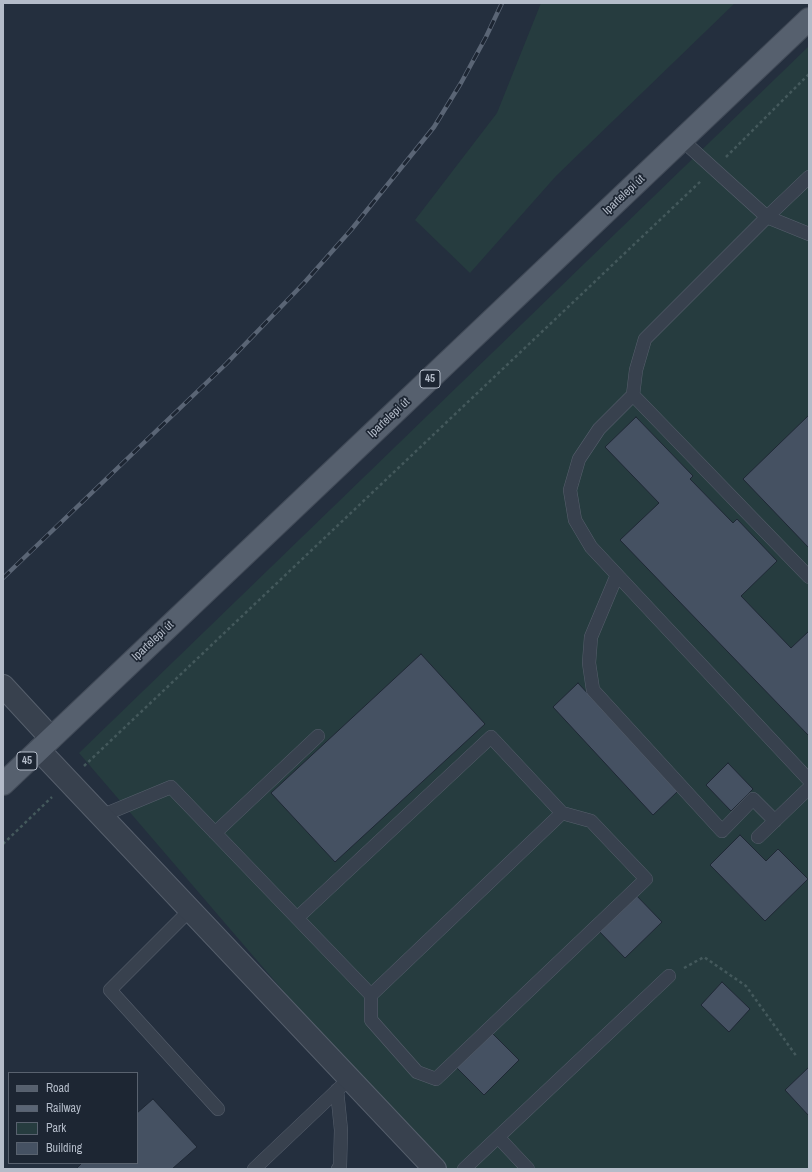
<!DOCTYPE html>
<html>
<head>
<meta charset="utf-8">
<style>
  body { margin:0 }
  #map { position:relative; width:812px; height:1172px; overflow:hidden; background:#242f3e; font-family:"Archivo Narrow",sans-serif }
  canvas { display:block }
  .frame { position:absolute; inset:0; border:4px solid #b4bcc9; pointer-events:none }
  .legend { position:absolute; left:8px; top:1072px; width:130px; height:92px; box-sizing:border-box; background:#1d2633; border:1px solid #59626f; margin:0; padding:5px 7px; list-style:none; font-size:12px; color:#b4bcc9 }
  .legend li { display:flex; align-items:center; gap:8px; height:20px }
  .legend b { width:20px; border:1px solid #59626f }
</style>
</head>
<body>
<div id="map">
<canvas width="812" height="1172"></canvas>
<div class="frame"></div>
<ul class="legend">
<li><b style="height:5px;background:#56606e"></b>Road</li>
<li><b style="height:5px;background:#5a6575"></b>Railway</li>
<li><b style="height:11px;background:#263c3f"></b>Park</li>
<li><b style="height:11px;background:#455162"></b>Building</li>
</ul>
</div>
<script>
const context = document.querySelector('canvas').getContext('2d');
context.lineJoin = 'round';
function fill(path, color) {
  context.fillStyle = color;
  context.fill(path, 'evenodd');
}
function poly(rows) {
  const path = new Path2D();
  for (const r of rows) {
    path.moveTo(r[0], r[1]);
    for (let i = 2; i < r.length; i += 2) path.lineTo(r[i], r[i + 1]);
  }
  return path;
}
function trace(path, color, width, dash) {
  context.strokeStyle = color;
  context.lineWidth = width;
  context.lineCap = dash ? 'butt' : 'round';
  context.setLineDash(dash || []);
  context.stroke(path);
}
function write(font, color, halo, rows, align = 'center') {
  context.font = font + ' "Archivo Narrow",sans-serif';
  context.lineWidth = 3.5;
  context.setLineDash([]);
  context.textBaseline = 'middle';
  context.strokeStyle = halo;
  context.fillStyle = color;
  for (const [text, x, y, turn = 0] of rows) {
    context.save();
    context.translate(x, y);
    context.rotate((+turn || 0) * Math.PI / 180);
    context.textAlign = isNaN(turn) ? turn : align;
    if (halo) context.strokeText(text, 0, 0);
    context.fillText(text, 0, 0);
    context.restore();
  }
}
const green = poly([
  [541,3,735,3,556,176,470,273,415,220,497,113],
  [809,46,809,1169,436,1169,79,753]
]);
const building = poly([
  [809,415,809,548,743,479,809,415],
  [636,417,693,476,690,479,733,523,737,519,777,561,741,596,791,648,809,631,809,736,620,540,659,503,605,447,636,417],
  [421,654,485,724,335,862,271,793,421,654],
  [578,683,678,791,653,815,553,707,578,683],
  [728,763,753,789,731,811,706,785,728,763],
  [740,835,766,861,778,849,808,879,765,921,710,865,740,835],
  [634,893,662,922,625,958,597,929,634,893],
  [722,982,750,1009,729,1032,701,1005,722,982],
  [491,1032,519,1060,484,1095,456,1067,491,1032],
  [809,1067,809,1116,785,1090,809,1067],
  [153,1099,197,1147,172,1169,76,1169,82,1163,137,1163,137,1113,153,1099]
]);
const path = poly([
  [726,157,809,74],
  [84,766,702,180],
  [3,844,52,797],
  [684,968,704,957,746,986,797,1057]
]);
const service = poly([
  [809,177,767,217,809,234],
  [633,395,636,370,645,339,767,217,682,140],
  [617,575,591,637,589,663,593,690,722,831,753,799,775,821],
  [809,577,633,395,599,429,579,459,570,490,575,520,591,547,809,780],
  [101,816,171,787,371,995,562,813,491,737,297,918],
  [215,833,318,736],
  [758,837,809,788],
  [190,910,110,990,218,1109],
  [371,995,371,1020,417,1072,436,1079,646,879,591,821,562,813],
  [337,1090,341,1130,340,1166,338,1169],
  [498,1137,528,1169],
  [254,1169,349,1079],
  [464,1169,669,976]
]);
const minor = poly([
  [3,686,51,738],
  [39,750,435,1169]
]);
const primary = poly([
  [3,784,809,19]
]);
const rail = poly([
  [3,578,226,364,304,283,351,230,434,127,461,83,486,37,502,3]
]);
const shields = [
  [430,379,20],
  [27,761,20]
];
const shieldNames = [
  ["45",430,379],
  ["45",27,761]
];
const streetNames = [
  ["Ipartelepi út",624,195,-43],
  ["Ipartelepi út",389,418,-43],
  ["Ipartelepi út",153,641,-43]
];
fill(green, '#263c3f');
fill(building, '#455162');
trace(building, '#1f2835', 1);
trace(service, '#565f6c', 14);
trace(minor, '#565f6c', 24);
trace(primary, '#414a57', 24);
trace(path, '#44595c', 2.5, [3, 3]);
trace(service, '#38414e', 13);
trace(minor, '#38414e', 22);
trace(primary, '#56606e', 22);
trace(rail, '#5a6575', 4.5);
trace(rail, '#1d2633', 3, [9]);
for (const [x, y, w] of shields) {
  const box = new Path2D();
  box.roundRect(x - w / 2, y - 9, w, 18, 3);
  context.fillStyle = '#1d2633';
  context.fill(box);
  trace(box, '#b4bcc9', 1);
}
write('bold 11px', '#b4bcc9', null, shieldNames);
write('12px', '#b4bcc9', '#1d2633', streetNames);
</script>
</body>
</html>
